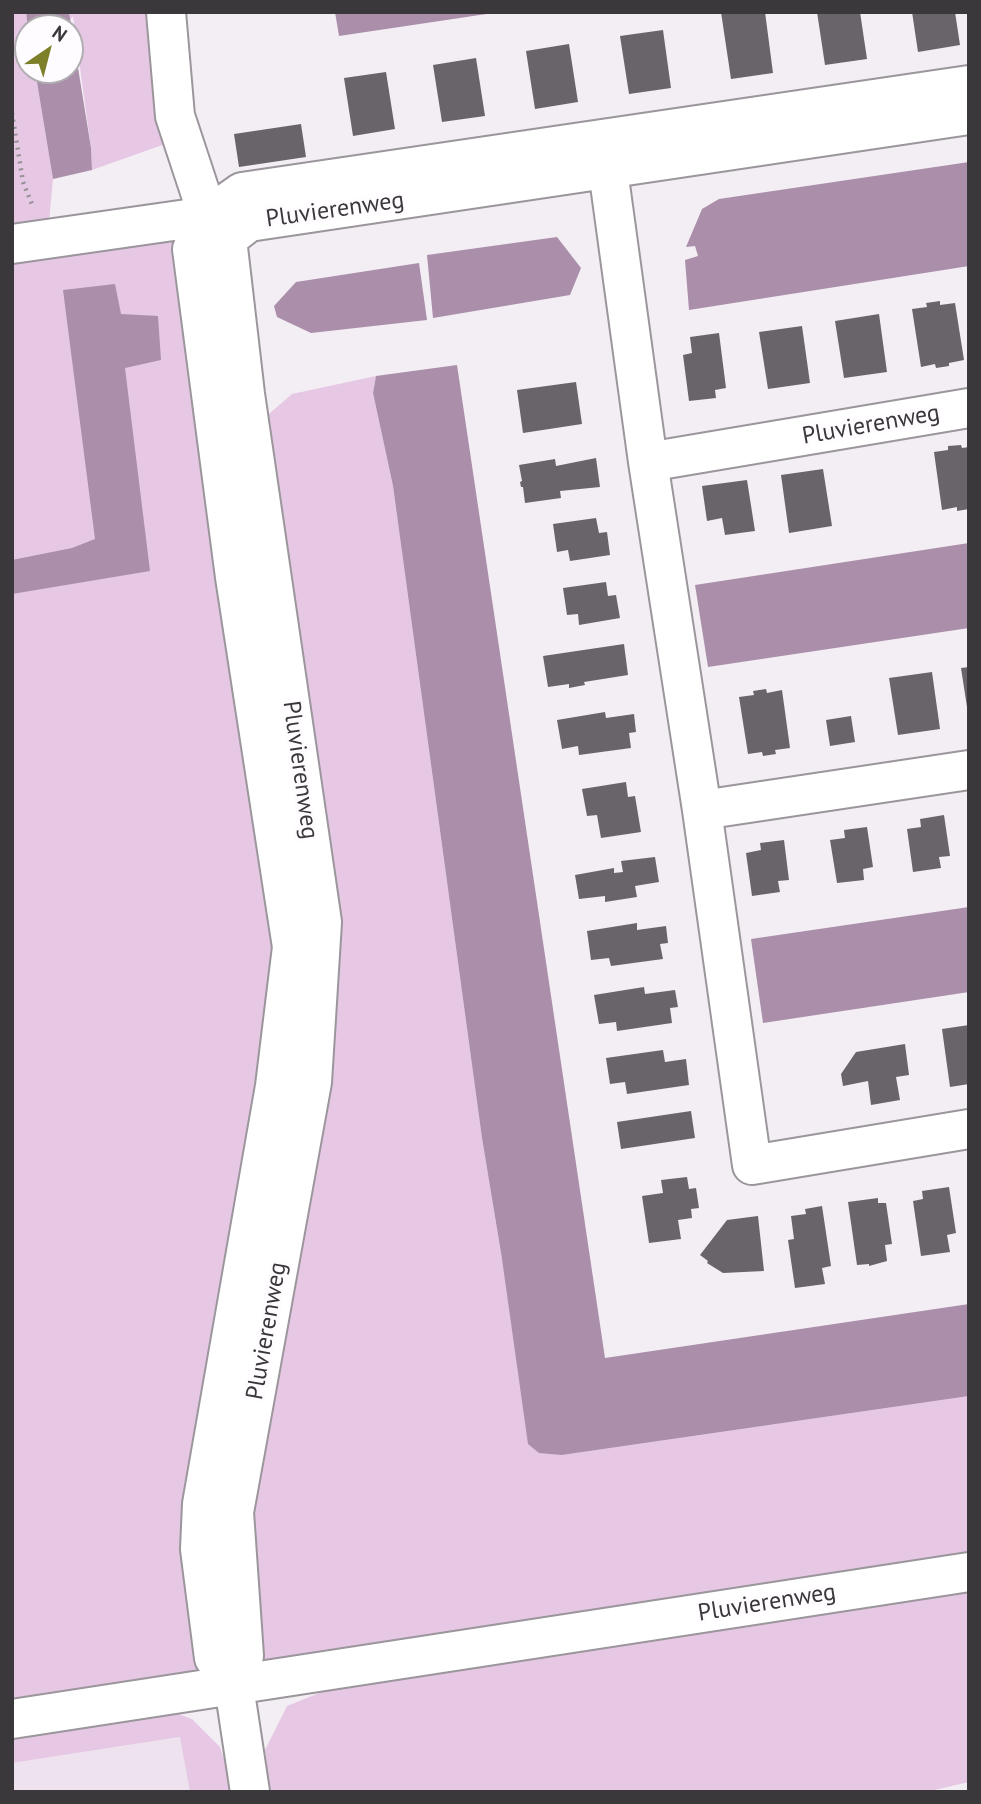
<!DOCTYPE html>
<html>
<head>
<meta charset="utf-8">
<style>
  body { margin:0 }
  #map { position:relative; width:981px; height:1804px; overflow:hidden; background:#f3eef3; font-family:"PT Sans",sans-serif }
  canvas { display:block }
  .frame { position:absolute; inset:0; border:14px solid #3a383a; pointer-events:none }
  .north { position:absolute; left:14px; top:14px; width:70px; height:70px; box-sizing:border-box; background:#fffcff; border:2px solid #b0aeb0; border-radius:50%; rotate:35deg; font-size:19px; font-weight:700; line-height:28px; text-align:center; color:#3a383a }
  .north::after { content:''; display:block; margin:auto; width:24px; height:32px; background:#7d8029; clip-path:polygon(50% 0,100% 100%,50% 72%,0 100%) }
</style>
</head>
<body>
<div id="map">
<canvas width="981" height="1804"></canvas>
<div class="frame"></div>
<div class="north">N</div>
</div>
<script>
const context = document.querySelector('canvas').getContext('2d');
context.lineJoin = 'round';
function fill(path, color) {
  context.fillStyle = color;
  context.fill(path, 'evenodd');
}
function poly(rows) {
  const path = new Path2D();
  for (const r of rows) {
    path.moveTo(r[0], r[1]);
    for (let i = 2; i < r.length; i += 2) path.lineTo(r[i], r[i + 1]);
  }
  return path;
}
function trace(path, color, width, dash) {
  context.strokeStyle = color;
  context.lineWidth = width;
  context.lineCap = dash ? 'butt' : 'round';
  context.setLineDash(dash || []);
  context.stroke(path);
}
function write(font, color, halo, rows, align = 'center') {
  context.font = font + ' "PT Sans",sans-serif';
  context.lineWidth = 7;
  context.setLineDash([]);
  context.textBaseline = 'middle';
  context.strokeStyle = halo;
  context.fillStyle = color;
  for (const [text, x, y, turn = 0] of rows) {
    context.save();
    context.translate(x, y);
    context.rotate((+turn || 0) * Math.PI / 180);
    context.textAlign = isNaN(turn) ? turn : align;
    if (halo) context.strokeText(text, 0, 0);
    context.fillText(text, 0, 0);
    context.restore();
  }
}
const built = poly([
  [181,1737,190,1792,12,1792,12,1763]
]);
const green = poly([
  [12,12,26,12,28,28,28,70,35,70,53,179,49,222,179,233,279,922,206,1654,196,1673,165,1709,192,1719,220,1747,235,1792,190,1792,180,1737,12,1763],
  [69,12,153,12,168,143,92,170,91,148,73,16,70,20],
  [376,376,373,393,393,486,482,1138,502,1259,562,1455,969,1396,969,1563,252,1664,243,1509,320,1084,262,420,292,394],
  [969,1586,969,1782,926,1792,270,1792,265,1750,287,1706,344,1683]
]);
const water = poly([
  [26,12,69,12,91,148,92,170,53,179,35,70,70,70,70,28,28,28],
  [335,12,500,12,339,36],
  [969,162,969,266,689,310,685,260,698,256,695,246,686,247,702,209,719,199],
  [557,237,581,268,570,295,433,318,427,255],
  [419,263,427,320,311,333,277,317,274,306,296,282],
  [115,284,121,314,158,316,161,360,125,368,150,571,12,594,12,560,72,548,95,539,63,290],
  [457,365,605,1358,969,1304,969,1396,562,1455,539,1453,528,1444,502,1259,482,1138,393,486,373,393,376,376],
  [969,543,969,628,708,667,695,585],
  [969,907,969,992,763,1023,751,939]
]);
const building = poly([
  [721,12,765,12,773,73,731,79],
  [817,12,860,12,867,59,825,65],
  [912,12,955,12,960,45,918,52],
  [663,30,671,88,629,94,620,36],
  [569,44,578,102,535,109,526,51],
  [476,58,485,116,442,122,433,65],
  [386,72,395,129,353,136,344,78],
  [301,124,306,157,239,167,234,134],
  [940,301,940,305,955,303,964,360,949,363,949,366,936,368,935,364,921,367,912,309,927,307,926,303],
  [879,314,887,372,844,378,835,321],
  [802,326,810,383,768,389,759,332],
  [719,333,726,388,715,390,716,398,689,401,683,355,692,353,690,337],
  [576,382,582,424,523,433,517,390],
  [961,445,962,448,969,447,969,509,957,511,957,507,942,510,934,452,948,450,948,446],
  [596,458,600,487,560,491,561,498,525,503,523,487,521,487,520,482,522,481,519,465,555,459,556,466],
  [823,469,832,526,789,533,781,475],
  [747,480,755,531,725,535,722,518,707,521,702,486],
  [596,518,599,533,607,532,610,555,570,561,568,550,557,552,553,524],
  [606,582,608,596,616,595,620,618,579,625,578,614,567,615,563,588],
  [624,644,628,675,584,682,585,685,569,688,569,684,548,687,543,656],
  [969,667,969,707,967,707,961,668],
  [932,672,940,729,898,735,889,678],
  [766,689,767,693,782,690,790,748,775,750,776,754,763,756,762,752,748,754,739,697,754,695,753,691],
  [605,712,606,718,634,714,636,732,629,733,631,748,579,755,578,746,562,749,557,720],
  [851,716,855,742,830,746,826,720],
  [626,782,628,797,635,796,641,832,601,838,597,815,587,816,582,789],
  [944,815,950,856,939,857,941,868,913,872,907,829,921,827,920,819],
  [867,827,873,867,863,869,864,880,837,883,830,840,845,838,844,830],
  [784,840,789,880,778,881,780,892,752,896,746,853,761,850,760,843],
  [655,857,659,882,635,886,637,897,605,902,605,896,579,899,575,875,614,868,614,873,623,872,621,861],
  [637,923,637,930,666,926,668,943,660,944,663,959,611,966,609,958,591,960,587,931],
  [644,987,645,994,675,990,678,1007,670,1008,672,1023,617,1031,616,1022,599,1024,594,995],
  [969,1025,969,1084,950,1087,942,1029],
  [905,1044,909,1075,896,1077,900,1100,871,1105,868,1081,843,1086,841,1074,856,1052],
  [663,1050,665,1062,686,1059,689,1085,627,1094,625,1082,610,1084,606,1058],
  [691,1111,695,1138,621,1149,617,1122],
  [687,1177,689,1189,696,1188,699,1208,691,1209,692,1218,678,1220,681,1239,649,1243,642,1196,663,1193,661,1180],
  [949,1187,956,1233,947,1235,950,1252,921,1256,913,1201,923,1199,922,1191],
  [878,1198,878,1203,886,1203,892,1244,885,1245,887,1261,869,1266,869,1264,857,1265,848,1202],
  [822,1206,831,1266,822,1268,825,1284,795,1288,788,1240,794,1239,791,1216,806,1214,805,1209],
  [758,1216,764,1271,723,1273,707,1263,708,1261,700,1255,727,1220]
]);
const path = poly([
  [12,113,23,182,33,207]
]);
const minor = poly([
  [166,12,175,116,208,216,223,234],
  [610,144,608,170,648,462,702,810,752,1165,969,1129],
  [12,244,208,216],
  [648,462,969,408],
  [702,810,969,770],
  [234,1686,244,1656,234,1512,312,1082,322,922,245,394,227,239,249,222,969,115],
  [12,1719,969,1572],
  [250,1792,234,1686,214,1658,200,1549,202,1504,275,1086,292,947,235,577,192,249,208,216,242,192,969,85]
]);
const streetNames = [
  ["Pluvierenweg",335,210,-8],
  ["Pluvierenweg",871,425,-10],
  ["Pluvierenweg",300,770,82],
  ["Pluvierenweg",267,1331,-80],
  ["Pluvierenweg",767,1603,-9]
];
fill(built, '#ede2ed');
fill(green, '#e6c8e5');
fill(water, '#aa8eaa');
fill(building, '#696469');
trace(minor, '#9b969b', 42);
trace(path, '#969296', 4.5, [2, 5]);
trace(minor, '#fff', 38);
write('24px', '#3a383a', '#fffcff', streetNames);
</script>
</body>
</html>
